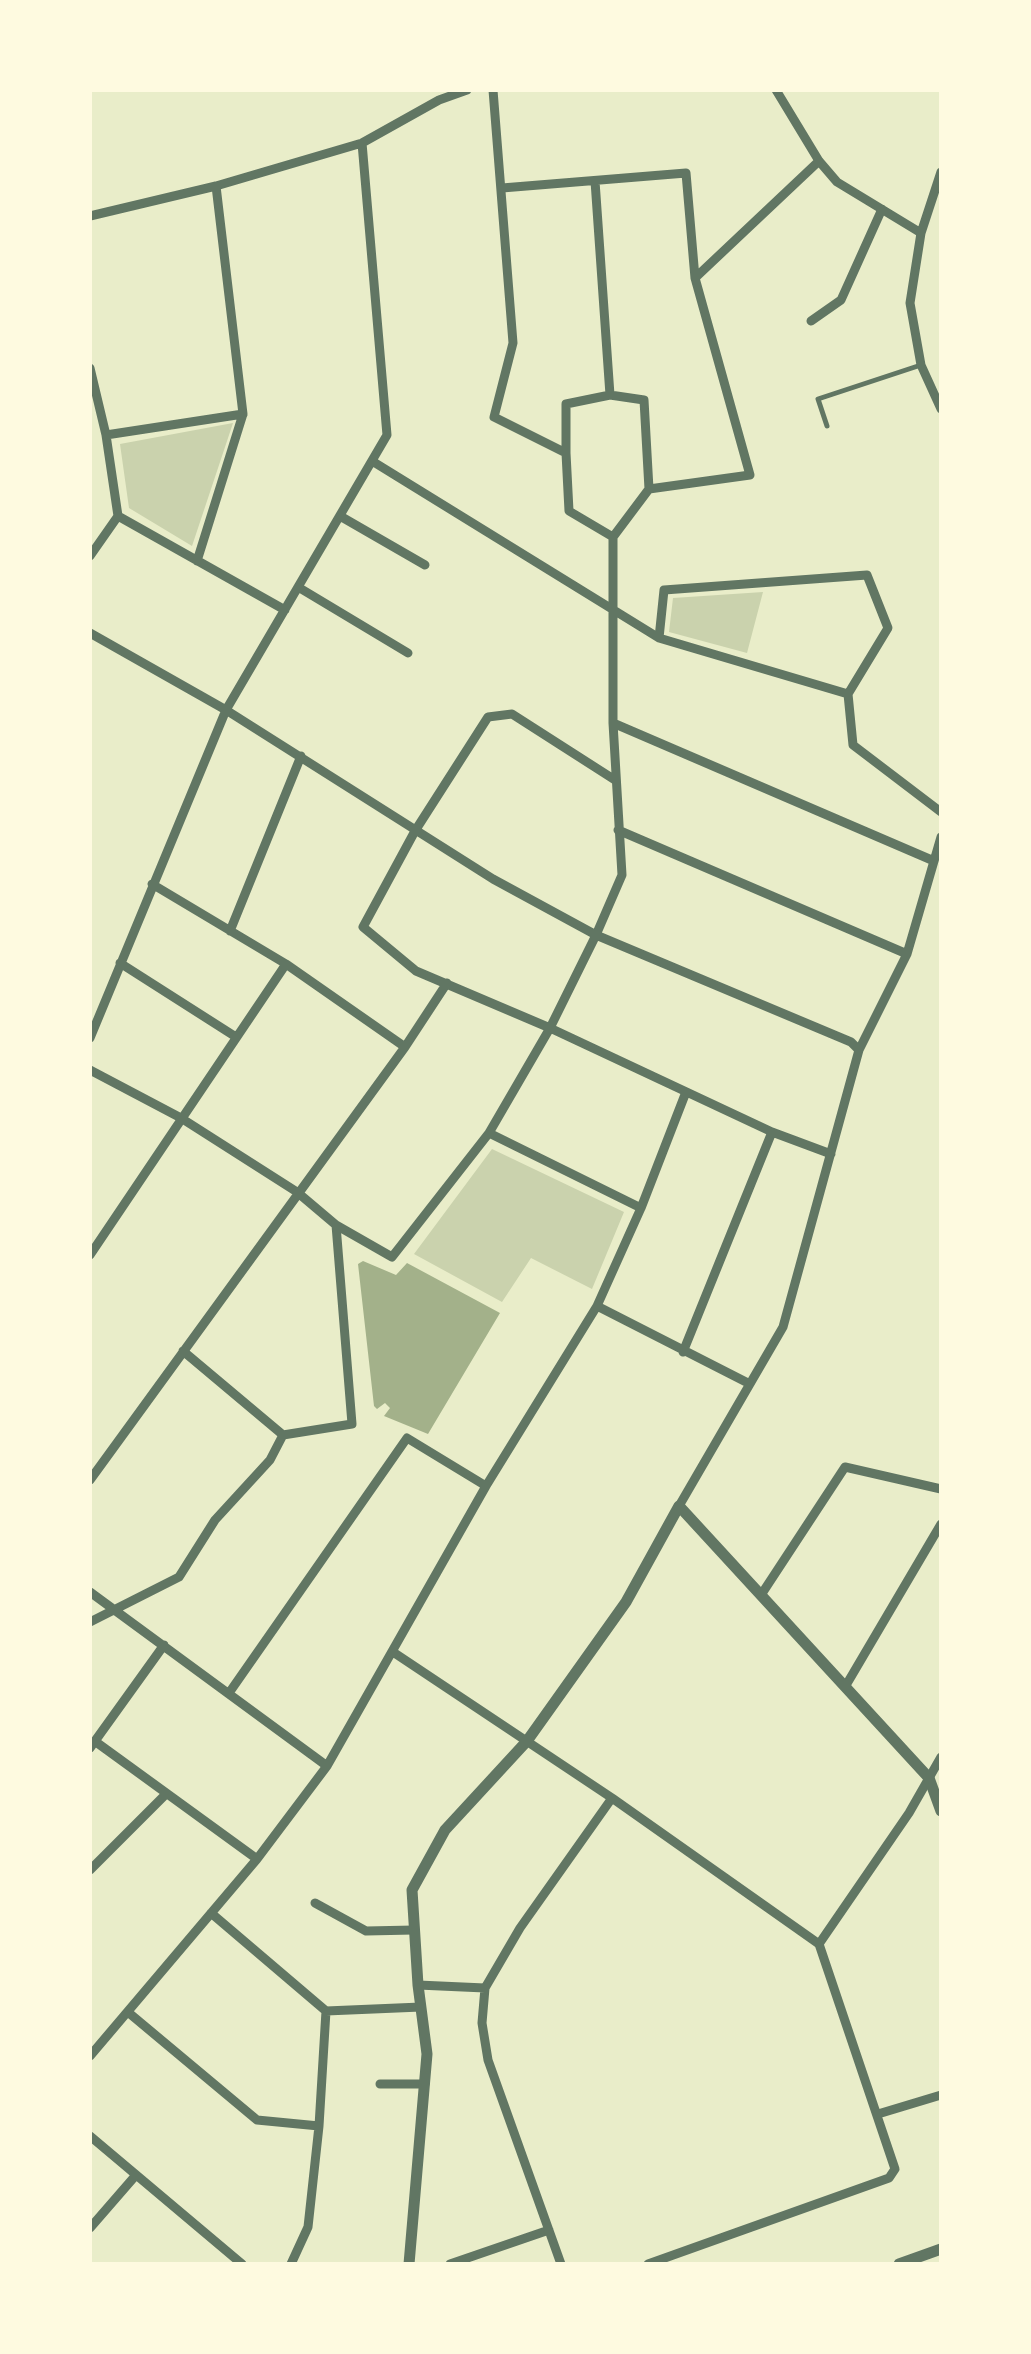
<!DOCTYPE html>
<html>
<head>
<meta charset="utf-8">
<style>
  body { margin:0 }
  #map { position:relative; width:1031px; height:2354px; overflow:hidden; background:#e9edc9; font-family:"Asap Condensed",sans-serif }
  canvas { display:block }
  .frame { position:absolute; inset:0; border:92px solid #fefae0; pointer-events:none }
</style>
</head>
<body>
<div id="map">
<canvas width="1031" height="2354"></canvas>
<div class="frame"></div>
</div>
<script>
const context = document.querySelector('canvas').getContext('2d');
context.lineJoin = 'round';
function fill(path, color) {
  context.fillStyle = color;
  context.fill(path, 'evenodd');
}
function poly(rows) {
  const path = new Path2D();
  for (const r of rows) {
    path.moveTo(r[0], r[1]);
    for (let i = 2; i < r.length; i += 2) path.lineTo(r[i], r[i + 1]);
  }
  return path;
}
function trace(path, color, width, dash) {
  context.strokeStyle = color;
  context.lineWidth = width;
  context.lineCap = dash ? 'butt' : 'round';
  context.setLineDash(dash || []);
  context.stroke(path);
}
const green = poly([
  [233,423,192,546,129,508,120,444],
  [763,592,747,653,669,632,673,598],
  [492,1149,624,1212,592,1289,531,1258,502,1302,414,1254]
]);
const water = poly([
  [363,1261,396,1275,407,1263,500,1313,428,1434,384,1416,390,1408,385,1403,377,1409,374,1406,358,1264]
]);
const service = poly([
  [827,426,818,399,921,365]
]);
const minor = poly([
  [493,90,513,343,494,417,566,453,569,511,613,537],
  [776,90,819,161,837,182,921,233],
  [941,172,921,233,910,303,921,365,941,409],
  [595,181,610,395],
  [90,216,216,186,362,143,439,100,467,90],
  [695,278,819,161],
  [811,321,841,300,882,209],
  [90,368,106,435,118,516,90,556],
  [106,435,243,414,216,186],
  [566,453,566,404,610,395,644,400,649,489],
  [372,461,659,638,848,694,853,745,941,812],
  [118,516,285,610],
  [340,516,425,565],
  [197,561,243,414],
  [298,587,408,653],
  [90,633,226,710,493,879,596,935,851,1042,859,1050],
  [659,638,664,590,867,575,888,628,848,694],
  [613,723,934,861],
  [615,780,512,714,488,717,415,831,363,927,416,971,550,1028,772,1132,831,1154],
  [618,830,907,954],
  [152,884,286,964,405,1047],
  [230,931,301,756],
  [120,963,236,1037],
  [90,1038,226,710,387,435,362,143],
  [90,1070,181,1118,297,1192,336,1225,392,1257,489,1133,550,1028,596,935,622,875,613,723,613,537,649,489,750,475,695,278,686,173,502,188],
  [489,1133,641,1208],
  [90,1255,286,964],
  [597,1306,748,1383],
  [183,1351,283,1435,352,1424,336,1225],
  [683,1352,772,1132],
  [90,1480,405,1047,447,983],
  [679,1506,783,1327,859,1050,907,954,941,837],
  [90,1592,327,1766],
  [761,1595,845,1467,941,1489],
  [90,1622,179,1577,215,1520,270,1460,283,1435],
  [393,1652,612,1798,819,1944,895,2169,889,2178,648,2264],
  [845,1687,941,1524],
  [229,1693,407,1438,486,1486],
  [96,1742,257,1859],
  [90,1748,164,1645],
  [90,1870,165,1795],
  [315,1903,366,1931,414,1930],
  [211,1913,326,2011,421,2007],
  [819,1944,909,1813,941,1757],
  [418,1985,485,1988],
  [129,2013,257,2120,319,2126],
  [90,2056,257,1859,327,1766,486,1486,597,1306,641,1208,686,1092],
  [380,2084,425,2084],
  [878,2114,941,2095],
  [90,2136,242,2264],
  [90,2228,136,2175],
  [291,2264,308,2227,319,2126,326,2011],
  [450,2264,549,2230],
  [561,2264,488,2060,482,2023,485,1988,520,1928,612,1798]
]);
const tertiary = poly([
  [409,2264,427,2054,418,1985,412,1890,445,1830,527,1741,626,1602,679,1506,929,1778,941,1811],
  [899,2264,941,2249]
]);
fill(green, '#cad2ad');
fill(water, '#a3b18a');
trace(service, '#617663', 5);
trace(minor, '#617663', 9);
trace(tertiary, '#617663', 11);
</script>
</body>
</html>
